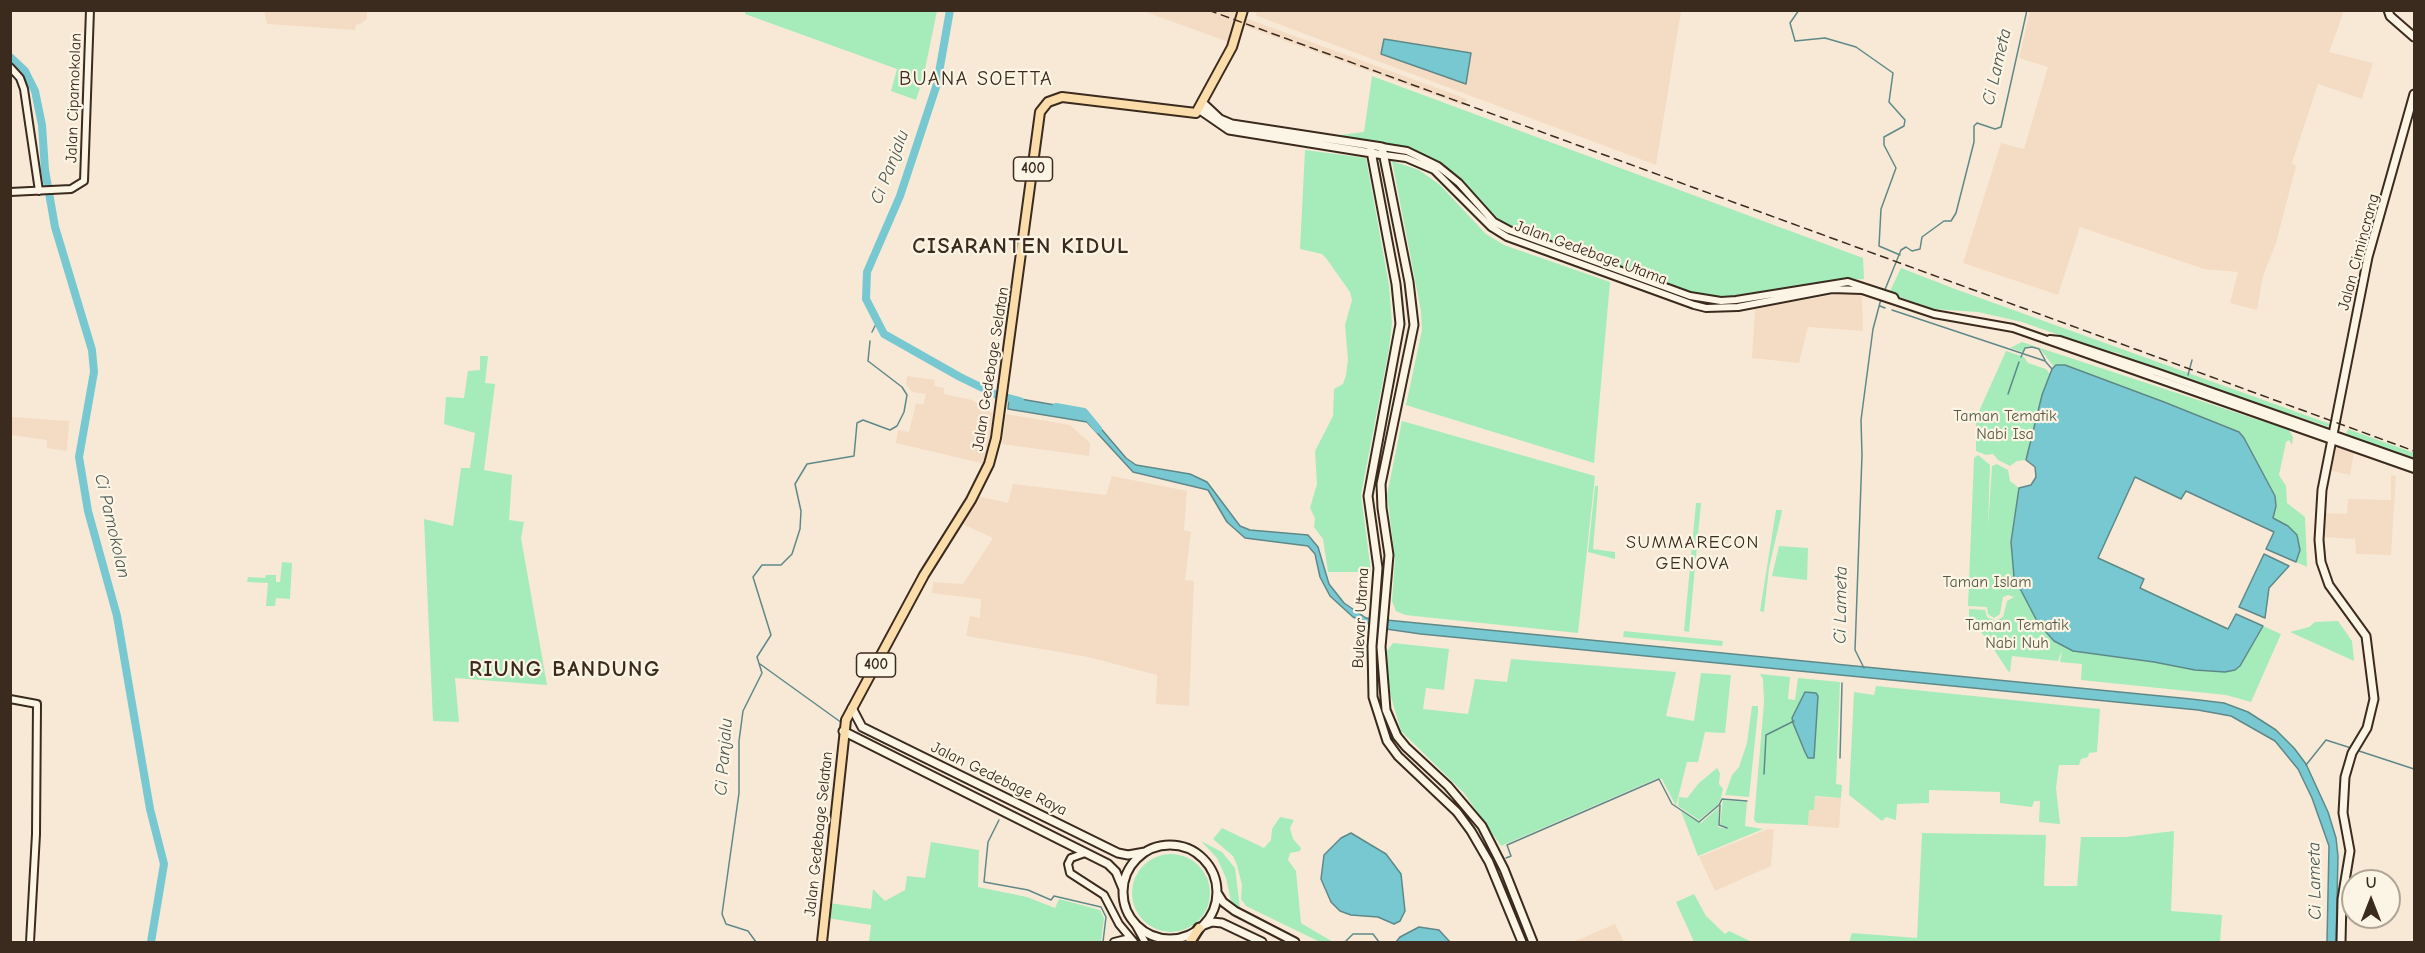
<!DOCTYPE html>
<html>
<head>
<meta charset="utf-8">
<style>
  body { margin:0 }
  #map { position:relative; width:2425px; height:953px; overflow:hidden; background:#f8e9d6; font-family:"Comic Neue",sans-serif }
  canvas { display:block }
  .frame { position:absolute; inset:0; border:12px solid #3b2a1e; pointer-events:none }
  .north { position:absolute; left:2341px; top:869px; width:60px; height:60px; box-sizing:border-box; background:#fcf5e5; border:2px solid #afa495; border-radius:50%; rotate:0deg; font-size:16px; font-weight:700; line-height:24px; text-align:center; color:#3b2a1e }
  .north::after { content:''; display:block; margin:auto; width:21px; height:27px; background:#3b2a1e; clip-path:polygon(50% 0,100% 100%,50% 72%,0 100%) }
</style>
</head>
<body>
<div id="map">
<canvas width="2425" height="953"></canvas>
<div class="frame"></div>
<div class="north">U</div>
</div>
<script>
const context = document.querySelector('canvas').getContext('2d');
context.lineJoin = 'round';
function fill(path, color) {
  context.fillStyle = color;
  context.fill(path, 'evenodd');
}
function poly(rows) {
  const path = new Path2D();
  for (const r of rows) {
    if (r.length === 3) {
      path.moveTo(r[0] + r[2], r[1]);
      path.arc(r[0], r[1], r[2], 0, 2 * Math.PI);
      continue;
    }
    path.moveTo(r[0], r[1]);
    for (let i = 2; i < r.length; i += 2) path.lineTo(r[i], r[i + 1]);
  }
  return path;
}
function trace(path, color, width, dash) {
  context.strokeStyle = color;
  context.lineWidth = width;
  context.lineCap = dash ? 'butt' : 'round';
  context.setLineDash(dash || []);
  context.stroke(path);
}
function write(font, color, halo, rows, align = 'center') {
  context.font = font + ' "Comic Neue",sans-serif';
  context.lineWidth = 4.5;
  context.setLineDash([]);
  context.textBaseline = 'middle';
  context.strokeStyle = halo;
  context.fillStyle = color;
  for (const [text, x, y, turn = 0] of rows) {
    context.save();
    context.translate(x, y);
    context.rotate((+turn || 0) * Math.PI / 180);
    context.textAlign = isNaN(turn) ? turn : align;
    if (halo) context.strokeText(text, 0, 0);
    context.fillText(text, 0, 0);
    context.restore();
  }
}
const built = poly([
  [264,11,264,10,367,11,367,18,362,23,356,25,355,30,267,24],
  [1143,11,1237,11,1237,15,1467,99,1464,106,1239,24,1231,43],
  [1255,11,1681,11,1656,165,1257,16],
  [2030,11,2344,11,2329,52,2373,63,2362,99,2318,84,2292,163,2296,166,2276,243,2263,276,2257,310,2230,303,2238,272,2204,269,2080,227,2058,295,1963,263,2001,143,2024,149,2048,67,2019,58],
  [1849,292,1862,294,1863,331,1808,327,1799,363,1752,358,1755,309],
  [907,376,935,380,934,386,944,388,944,394,972,400,995,415,991,449,985,464,896,443,898,430,909,432,916,403,923,405,926,394,912,392,906,384],
  [1006,414,1070,425,1090,443,1089,456,1002,444],
  [12,417,69,421,67,451,47,448,47,440,11,435],
  [2333,444,2354,452,2350,475,2328,470],
  [2391,475,2396,476,2391,555,2356,554,2355,539,2323,537,2324,513,2347,514,2348,499,2391,500],
  [1112,476,1187,491,1184,530,1191,532,1185,580,1194,581,1189,706,1156,704,1157,675,1088,657,966,636,970,616,980,618,981,599,932,593,933,582,963,584,993,538,960,523,973,495,1008,503,1013,484,1106,495],
  [1815,797,1841,798,1839,828,1808,826,1809,810,1814,810],
  [1768,829,1774,830,1771,866,1715,891,1699,857],
  [1615,924,1624,942,1573,942]
]);
const green = poly([
  [745,11,937,11,923,79,916,100,891,91,897,69,745,14],
  [1372,76,1863,258,1864,279,1832,281,1721,299,1691,293,1510,229,1496,220,1452,173,1425,155,1407,148,1341,139,1341,135,1364,132],
  [1305,150,1366,158,1389,285,1392,323,1389,349,1361,495,1371,572,1328,572,1323,539,1314,527,1315,518,1310,508,1317,484,1315,451,1333,416,1334,389,1343,384,1346,375,1348,360,1345,325,1352,300,1350,292,1326,258,1322,254,1300,249],
  [1392,161,1419,170,1440,185,1486,234,1504,245,1610,282,1594,463,1406,405,1422,330,1421,311],
  [1901,268,1955,289,2330,424,2329,427,2146,366,2118,353,2099,349,2022,322,1978,312,1933,309,1889,293],
  [2022,342,2289,430,2293,437,2292,445,2289,440,2286,442,2279,475,2286,486,2287,503,2305,517,2307,567,2296,562,2299,555,2288,526,2272,518,2276,506,2272,489,2239,432,2065,365,2054,367,2040,349,2032,346,2025,347,2023,352,2010,348],
  [2006,351,2024,357,2028,363,2046,369,2050,374,2026,460,2017,461,2010,466,1998,460,1993,454,1986,455,1976,451,1976,418],
  [480,356,488,356,485,383,495,384,484,470,512,475,509,520,524,522,521,538,547,685,455,678,459,722,433,721,424,519,453,526,461,468,470,468,475,433,444,424,446,397,464,398,468,371,480,370],
  [1402,421,1595,476,1578,633,1405,615,1396,611,1392,601,1395,559,1387,495],
  [2348,429,2414,453,2414,460,2346,434],
  [1978,455,1990,465,1988,527,1992,466,1997,464,2008,470,2010,481,2019,488,2011,542,2014,577,2038,623,2054,641,2073,651,2154,662,2195,670,2240,666,2263,626,2281,634,2251,702,2226,695,2081,680,2082,664,2060,662,2062,650,2058,661,2012,656,2010,672,2008,671,1987,639,1969,619,1969,609,1985,610,1987,617,1995,621,2003,617,2007,601,2014,597,2008,595,2003,597,2000,614,1994,618,1988,614,1987,607,1968,606,1974,458],
  [1595,486,1598,486,1598,491,1593,549,1615,552,1615,559,1588,552],
  [1696,503,1701,503,1689,632,1684,631],
  [1776,510,1782,510,1781,516,1769,568,1764,612,1760,611],
  [1779,546,1808,548,1807,580,1772,576],
  [282,562,292,563,290,599,276,598,275,606,266,606,268,583,247,582,248,577,265,578,266,575,276,575,276,582,280,582],
  [2338,621,2352,641,2354,661,2290,632,2309,627,2315,622],
  [1624,631,1723,641,1722,646,1623,637],
  [1393,643,1449,649,1444,690,1426,688,1423,709,1468,714,1475,679,1507,682,1511,659,1676,672,1666,716,1694,721,1701,673,1731,675,1725,733,1705,732,1698,762,1687,762,1676,806,1662,779,1658,778,1501,846,1464,793,1401,731,1389,690,1387,651],
  [1760,674,1790,677,1788,699,1795,700,1798,678,1840,682,1836,784,1842,785,1841,798,1815,796,1814,810,1809,810,1808,825,1757,823,1754,820,1764,703,1763,679],
  [1876,686,2100,709,2097,752,2089,753,2088,757,2081,759,2079,765,2059,765,2056,788,2060,824,2039,822,2040,801,2034,801,2032,807,2000,803,2000,792,1929,790,1929,803,1897,804,1896,820,1886,817,1882,821,1849,795,1854,692,1874,695],
  [1752,706,1758,706,1758,712,1749,797,1725,795,1732,775,1739,767,1747,743],
  [1717,768,1720,773,1719,784,1723,789,1721,798,1718,805,1699,820,1678,806,1679,797,1687,798,1699,783],
  [1723,800,1747,802,1745,826,1763,829,1698,856,1681,811,1701,823,1719,807,1718,827,1727,829,1720,824],
  [1280,817,1294,820,1290,828,1293,839,1301,848,1300,851,1290,853,1288,860,1296,871,1301,923,1333,942,1320,942,1246,906,1241,899,1242,885,1237,865,1233,856,1213,839,1222,828,1264,848,1271,840,1272,829],
  [2174,831,2171,911,2222,915,2220,942,1849,942,1852,933,1917,938,1922,833,2046,835,2044,886,2077,886,2081,837,2125,837],
  [1201,841,1222,852,1235,868,1240,908,1231,901,1226,878,1217,858],
  [931,842,979,850,978,887,1027,897,1055,908,1059,899,1100,910,1104,918,1101,942,869,942,871,925,827,918,829,903,871,909,873,889,885,901,905,890,907,876,925,878],
  [1171,893,39],
  [1694,894,1706,916,1725,934,1729,931,1752,942,1694,942,1676,902]
]);
const water = poly([
  [1384,39,1471,53,1466,84,1381,54,1384,39],
  [2056,365,2065,365,2164,402,2239,432,2244,438,2275,496,2276,506,2273,518,2288,526,2297,535,2300,550,2296,562,2266,549,2274,532,2186,491,2181,499,2135,477,2098,558,2144,579,2140,588,2228,629,2236,614,2263,626,2240,666,2235,670,2225,672,2195,670,2154,662,2073,651,2054,641,2038,623,2014,577,2011,542,2019,488,2031,485,2036,477,2035,467,2026,460,2042,395,2052,369,2056,365],
  [1009,397,1061,406,1084,415,1097,424,1126,458,1136,465,1190,474,1207,482,1240,526,1250,530,1308,535,1318,547,1329,584,1344,603,1366,618,2191,699,2224,703,2248,712,2276,730,2294,748,2306,764,2328,812,2336,838,2338,856,2336,942,2327,942,2329,846,2312,798,2298,769,2275,741,2231,716,2198,710,1421,634,1379,628,1353,617,1330,596,1320,577,1315,554,1308,546,1245,538,1227,522,1208,490,1133,472,1087,422,1008,409,1009,397],
  [2264,554,2289,566,2269,588,2265,618,2239,607,2264,554],
  [1805,692,1816,693,1818,696,1814,758,1808,758,1805,752,1793,723,1792,718,1805,692],
  [1351,833,1386,854,1401,874,1405,911,1400,921,1394,924,1378,917,1351,915,1340,911,1331,902,1321,879,1324,855,1341,838,1351,833],
  [1419,927,1439,930,1450,942,1396,942,1400,937,1419,927]
]);
const stream = poly([
  [1799,10,1790,23,1795,41,1825,38,1856,47,1893,73,1889,102,1905,120,1904,126,1884,137,1884,145,1896,168,1881,209,1879,246,1900,255],
  [1884,292,1901,250,1906,247,1912,251,1920,249,1922,237,1944,221,1951,221,1956,213,1974,142,1974,126,1977,123,1995,129,2001,127,2027,10],
  [1880,306,1885,308],
  [1892,310,2045,361,2052,369],
  [872,332,876,324],
  [2021,357,2025,348,2032,347,2039,349,2045,360],
  [2188,375,2192,360],
  [2008,394,2019,362],
  [760,664,842,723],
  [1864,668,1855,650,1862,455,1861,420,1873,329,1881,299],
  [2356,750,2414,769],
  [1840,758,1842,683],
  [2306,765,2326,740,2351,748],
  [1764,774,1766,735,1794,721],
  [1720,805,1719,825,1727,828],
  [999,820,988,842,984,882,1028,890,1051,900,1054,896,1101,907,1106,917,1103,942],
  [1506,858,1511,856,1507,845,1659,779,1672,804,1699,822,1719,805,1722,799,1747,801],
  [756,942,748,931,726,924,722,914,739,793,739,741,743,711,762,673,757,657,771,635,753,577,762,565,781,565,792,554,800,529,801,511,795,484,807,464,854,456,857,423,863,420,890,430,897,426,904,412,907,395,902,387,868,361,870,341],
  [1345,942,1353,934,1373,934,1379,942]
]);
const river = poly([
  [950,10,937,84,900,196,867,272,866,299,884,334,960,377,997,395,1020,401],
  [10,57,25,71,35,91,42,125,45,170,55,227,92,350,94,372,79,457,88,511,117,616,150,809,164,864,151,942],
  [1056,407,1084,412,1098,429]
]);
const tertiary = poly([
  [10,67,20,78,24,89,39,191],
  [1382,147,1407,151,1438,166,1459,183,1494,222,1509,230,1690,296,1721,301,1736,300,1848,282,1894,297,1896,301],
  [1384,155,1406,158,1434,170,1491,227,1507,237,1694,305,1706,308,1738,307,1832,289,1862,290,1934,314,2013,328,2414,469],
  [10,192,71,189,84,181,90,10],
  [2050,339,2060,340,2156,372,2414,463],
  [10,699,37,704,36,834,30,942],
  [1085,853,1071,858,1068,864,1070,873,1104,895,1119,924,1134,942],
  [1134,922,1145,942],
  [1114,942,1130,938]
]);
const secondary = poly([
  [2388,10,2390,16,2414,37],
  [1203,103,1220,119,1232,124,1382,147,1409,282,1414,325,1381,484,1382,508,1389,555,1381,647,1386,710,1397,736,1406,747,1448,786,1482,826,1504,869,1533,942],
  [1200,110,1229,130,1384,155],
  [1370,146,1396,284,1400,324,1368,496,1378,568,1372,646,1373,697,1387,741,1398,756,1457,812,1471,831,1489,862,1522,942],
  [852,708,862,727,1118,853,1128,855,1145,852],
  [843,731,1108,864,1116,872,1123,889],
  [1170,892,47],
  [1218,894,1223,902,1235,911,1295,942],
  [1204,925,1212,922,1222,923,1262,942],
  [2341,942,2342,899,2350,851,2343,813,2345,777,2352,753,2367,728,2374,699,2366,636,2329,585,2321,562,2319,540,2322,490,2368,257,2414,94]
]);
const primary = poly([
  [822,942,846,720,924,575,971,500,989,464,996,438,1040,112,1048,102,1062,97,1196,113,1232,47,1243,10]
]);
const motorway = poly([
  [1190,942,1199,928]
]);
const rail = poly([
  [1208,10,2414,451]
]);
const shields = [
  [1033,169,39],
  [876,665,39]
];
const shieldNames = [
  ["400",1033,169],
  ["400",876,665]
];
const streetNames = [
  ["Jalan Cipamokolan",74,98,-88],
  ["Jalan Cimincrang",2359,252,-75],
  ["Jalan Gedebage Utama",1591,253,20],
  ["Jalan Gedebage Selatan",991,369,-81],
  ["Bulevar Utama",1361,618,-87],
  ["Jalan Gedebage Raya",999,779,26],
  ["Jalan Gedebage Selatan",819,834,-84]
];
const parkNames = [
  ["Taman Tematik",2005,416],
  ["Nabi Isa",2005,434],
  ["Taman Islam",1987,582],
  ["Taman Tematik",2017,625],
  ["Nabi Nuh",2017,643]
];
const waterNames = [
  ["Ci Lameta",1997,67,-77],
  ["Ci Panjalu",890,167,-69],
  ["Ci Pamokolan",112,526,77],
  ["Ci Lameta",1841,605,-89],
  ["Ci Panjalu",724,757,-86],
  ["Ci Lameta",2315,881,-91]
];
const neighbourhoodNames = [
  ["SUMMARECON",1693,543],
  ["GENOVA",1693,564]
];
const quarterNames = [
  ["BUANA SOETTA",976,79]
];
const districtNames = [
  ["CISARANTEN KIDUL",1021,247],
  ["RIUNG BANDUNG",565,670]
];
fill(built, '#f4dbc4');
fill(green, '#a5ecba');
fill(water, '#77c8d1');
trace(water, '#5f8989', 1.5);
trace(stream, '#5f8989', 1.5);
trace(river, '#77c8d1', 8);
trace(tertiary, '#3b2a1e', 10);
trace(secondary, '#3b2a1e', 11);
trace(primary, '#3b2a1e', 12);
trace(motorway, '#3b2a1e', 13);
trace(tertiary, '#fcf5e5', 6);
trace(secondary, '#fcf5e5', 7);
trace(primary, '#fbddab', 8);
trace(motorway, '#fbddab', 8);
trace(rail, '#3b2a1e', 1.5, [9, 4.5]);
for (const [x, y, w] of shields) {
  const box = new Path2D();
  box.roundRect(x - w / 2, y - 12, w, 24, 4.5);
  context.fillStyle = '#fcf5e5';
  context.fill(box);
  trace(box, '#3b2a1e', 1.5);
}
write('bold 15px', '#3b2a1e', null, shieldNames);
write('16px', '#3b2a1e', '#fcf5e5', streetNames);
write('16px', '#565a45', '#fcf5e5', parkNames);
write('italic 18px', '#4d5954', '#fcf5e5', waterNames);
context.letterSpacing = '1.5px';
write('18px', '#3b2a1e', '#fcf5e5', neighbourhoodNames);
context.letterSpacing = '0px';
context.letterSpacing = '1.5px';
write('20px', '#3b2a1e', '#fcf5e5', quarterNames);
context.letterSpacing = '0px';
context.letterSpacing = '1.5px';
write('bold 22px', '#3b2a1e', '#fcf5e5', districtNames);
context.letterSpacing = '0px';
</script>
</body>
</html>
